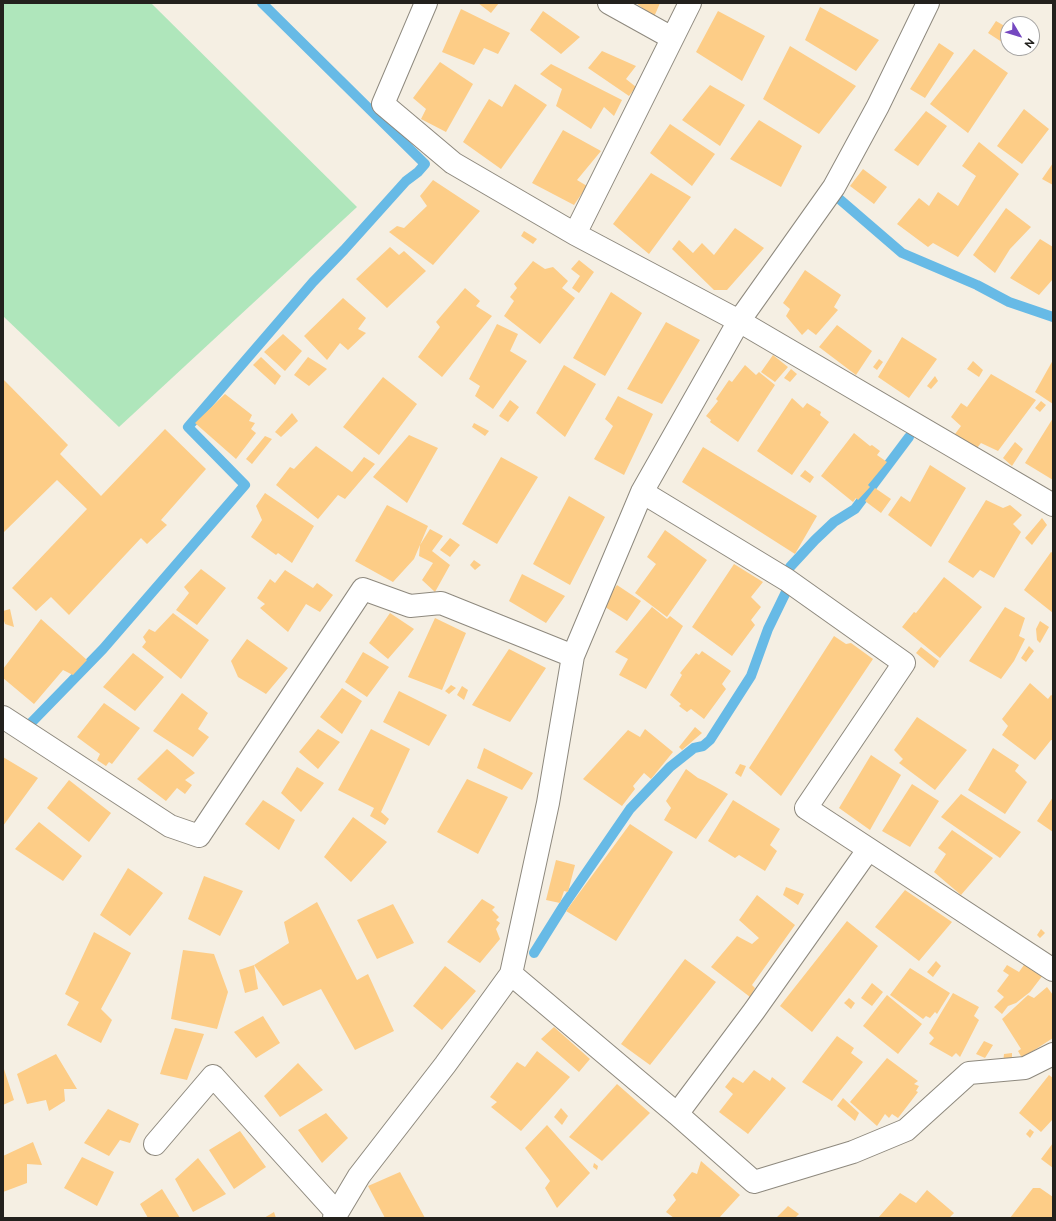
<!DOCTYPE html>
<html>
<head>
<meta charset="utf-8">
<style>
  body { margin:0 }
  #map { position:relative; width:1056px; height:1221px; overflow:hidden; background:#f5efe3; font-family:Raleway,sans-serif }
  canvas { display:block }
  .frame { position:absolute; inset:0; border:4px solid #23211d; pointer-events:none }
  .north { position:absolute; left:1000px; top:16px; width:40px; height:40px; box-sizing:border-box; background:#fff; border:1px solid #a7a6a5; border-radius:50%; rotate:128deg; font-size:11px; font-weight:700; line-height:16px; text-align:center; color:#23211d }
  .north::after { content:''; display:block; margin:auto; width:14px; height:18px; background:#7548c0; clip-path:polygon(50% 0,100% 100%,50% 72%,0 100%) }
</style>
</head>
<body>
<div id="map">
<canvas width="1056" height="1221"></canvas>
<div class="frame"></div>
<div class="north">N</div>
</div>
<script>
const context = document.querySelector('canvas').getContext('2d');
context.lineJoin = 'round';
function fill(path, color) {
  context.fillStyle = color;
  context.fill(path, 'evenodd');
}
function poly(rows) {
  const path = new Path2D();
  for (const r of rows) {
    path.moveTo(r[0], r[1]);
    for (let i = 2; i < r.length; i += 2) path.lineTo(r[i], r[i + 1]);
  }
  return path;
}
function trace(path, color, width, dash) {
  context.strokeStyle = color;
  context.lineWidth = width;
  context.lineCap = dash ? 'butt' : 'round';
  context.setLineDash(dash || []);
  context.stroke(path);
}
const green = poly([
  [3,3,151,3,357,207,119,427,3,316]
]);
const stream = poly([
  [837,197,902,253,977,285,1009,302,1053,317],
  [790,567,815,540,834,522,855,509,909,437],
  [29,725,103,649,245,485,188,427,313,282,344,250,406,181,418,172,425,164,262,3],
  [534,953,564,905,630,809,670,767,694,748,703,746,710,740,751,676,768,629,786,592]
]);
const building = poly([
  [478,3,499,3,491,13],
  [636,3,660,3,654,17],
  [820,7,879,40,856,71,805,40],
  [461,9,510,33,498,54,484,48,474,65,442,52],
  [543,11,580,37,561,54,530,30],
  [718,11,765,36,742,81,696,52],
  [996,21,1008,28,1008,46,988,33],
  [939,43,954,53,925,98,910,89],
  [790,46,856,86,819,134,763,99],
  [974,49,1008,73,968,133,930,104],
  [602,51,636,66,626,79,636,87,629,96,588,68],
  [440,62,473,84,446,132,421,119,426,109,413,98],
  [551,64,622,100,614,116,604,107,591,129,556,106,562,89,540,74],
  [515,84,547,105,501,169,463,142,489,99,502,107],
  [710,85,745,105,720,146,682,120],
  [1024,109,1049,129,1022,164,997,146],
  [926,111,947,126,918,166,894,150],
  [759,120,802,146,781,187,730,159],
  [670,124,715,154,692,186,650,153],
  [563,130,601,151,577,180,587,186,574,205,532,183],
  [979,142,1019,174,958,257,933,243,928,247,897,224,919,198,929,206,938,192,958,206,976,176,962,166],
  [1053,163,1053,185,1042,179],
  [863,169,887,187,874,204,850,186],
  [651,173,691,197,649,254,613,224],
  [433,180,480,211,433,265,389,232,397,226,404,228,427,206,420,196],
  [1006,208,1031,227,1010,249,995,273,973,255],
  [735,228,764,248,727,290,714,290,672,249,679,240,693,253,702,243,714,255],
  [524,231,537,239,533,244,521,236],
  [1040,239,1053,247,1053,279,1039,295,1010,278],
  [390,247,399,255,404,251,426,271,387,308,356,279],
  [579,260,594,272,579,293,572,288,580,276,571,269],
  [533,261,545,269,553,267,568,281,562,288,575,298,540,344,504,316,514,301,510,297,517,288,514,284],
  [805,270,841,295,834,307,838,310,816,335,808,329,802,335,786,316,790,309,783,303],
  [465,288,480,301,476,306,492,316,442,377,418,357,440,327,436,322],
  [611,292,642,313,605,376,573,358],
  [343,298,366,318,358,329,366,333,348,350,340,343,327,360,304,336],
  [666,322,700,340,662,404,627,389],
  [497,324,518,334,510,351,527,361,493,409,475,396,480,386,469,379],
  [837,325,872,351,856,375,819,347],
  [283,334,302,351,285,371,264,352],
  [902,337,937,359,909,398,878,377],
  [773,355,788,367,775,382,761,372],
  [261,357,281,376,275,385,253,365],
  [308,357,327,369,309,386,294,375],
  [879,359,883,362,877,370,873,367],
  [1053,360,1053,404,1035,392],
  [973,361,983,370,979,377,967,369],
  [564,365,596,384,565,437,536,413],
  [745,365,756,375,759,372,775,385,738,442,710,422,711,420,706,416,718,401,716,399,729,380,732,382],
  [791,369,797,374,790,382,784,378],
  [991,374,1036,400,998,451,981,443,977,448,955,434,961,426,951,417,961,403,967,407],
  [935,376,938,381,931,389,927,386],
  [383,377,417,404,379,455,343,427],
  [3,379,68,445,60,454,101,496,165,429,206,469,161,520,167,525,147,544,141,538,69,615,51,597,36,611,12,588,87,509,57,480,3,533],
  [225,394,252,415,249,421,255,423,251,429,256,433,236,459,195,423],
  [618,396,653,414,624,475,594,459,613,426,605,419],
  [792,398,803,408,807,403,821,412,820,415,829,422,792,475,757,451],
  [510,400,519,407,508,422,499,416],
  [1041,401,1046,405,1040,412,1035,408],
  [292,413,298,421,281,437,275,432],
  [1053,418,1053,480,1025,463],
  [474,423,489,431,485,436,472,427],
  [854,433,870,446,872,445,880,451,877,455,887,462,868,485,870,487,858,500,856,498,853,502,821,476],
  [409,435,438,448,407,503,373,477],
  [265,436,272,439,252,464,246,459],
  [1015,442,1023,449,1012,466,1003,458],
  [316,446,352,472,364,457,375,464,345,499,338,495,318,519,276,485,290,467,294,469],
  [703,447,817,516,795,554,682,482],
  [501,457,538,477,497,544,462,524],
  [930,465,966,488,931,547,888,515,901,496,910,502],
  [805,470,814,477,810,483,800,476],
  [875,488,891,499,881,513,865,501],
  [265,493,314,526,292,563,278,553,276,555,251,537,262,520,256,506],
  [569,496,605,517,570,585,533,564],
  [986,500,1003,508,1010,505,1022,515,1013,524,1021,532,994,578,980,570,973,578,948,562],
  [387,505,428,526,414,559,393,582,355,561],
  [1042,518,1047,525,1032,545,1025,538],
  [430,529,443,536,432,551,450,565,435,592,422,580,433,563,419,556,420,545],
  [665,530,707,560,667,617,635,593,656,564,647,557],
  [450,538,460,545,450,557,440,550],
  [1051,552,1053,553,1053,613,1024,590],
  [474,560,481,565,475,570,470,565],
  [734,564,763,582,751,597,761,607,751,620,755,625,732,656,692,627],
  [201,569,226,588,197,625,176,610,189,593,184,587],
  [285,570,313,588,317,583,333,595,320,612,306,604,288,632,260,608,265,604,257,598,270,579,275,583],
  [522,574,565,596,546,623,509,601],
  [944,577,982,607,940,658,902,627,914,612,916,613],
  [617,585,641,601,627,621,602,605],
  [652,607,667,619,670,616,683,626,646,689,619,675,628,659,615,652],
  [1005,607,1025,618,1019,636,1025,639,1014,661,1001,679,969,661],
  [10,609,14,627,5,624,3,618,3,611],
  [173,613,209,640,181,679,142,647,146,642,143,637,149,629,155,632],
  [390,613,414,629,388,659,369,643],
  [435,618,466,633,442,690,408,677],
  [41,619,87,660,73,675,63,670,34,704,3,678,3,669],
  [1040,621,1049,627,1040,643,1037,640,1036,629],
  [834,636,846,644,851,643,873,659,781,796,749,768],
  [247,639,288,668,266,694,238,677,231,661],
  [1029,646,1034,651,1026,662,1021,658],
  [921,647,939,661,934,668,916,653],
  [509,649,546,668,510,722,472,705],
  [702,651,731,671,722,684,726,689,704,719,691,709,687,712,679,706,681,704,670,695,682,675,680,673,696,653,699,655],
  [363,652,389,667,367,697,345,682],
  [133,653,164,677,135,711,103,687],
  [1030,683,1048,699,1051,695,1053,696,1053,740,1051,740,1035,760,1002,735,1008,726,1002,719],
  [451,685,456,688,449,694,445,691],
  [462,686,468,690,464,700,457,695],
  [342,688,362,701,342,734,320,717],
  [399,691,447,715,429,746,383,722],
  [182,693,208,713,198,729,209,737,193,757,153,731],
  [104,703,140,728,112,764,109,762,106,766,97,760,100,754,77,737],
  [917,717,967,750,935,790,899,763,903,759,894,750],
  [695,727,702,733,682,750,679,747],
  [318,729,340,742,318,769,299,752],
  [371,729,410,749,381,812,389,819,385,825,370,816,374,808,338,790],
  [645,729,673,752,651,779,644,773,633,786,635,789,622,806,583,779,628,730,640,737],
  [484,748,533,773,522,790,477,768],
  [993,748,1019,765,1015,771,1027,782,1005,814,968,790],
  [167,749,195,773,185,780,192,785,185,794,177,788,166,801,137,779],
  [871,755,901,775,870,830,839,808],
  [3,757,38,778,3,826],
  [740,764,746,766,741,777,735,773],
  [297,767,324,783,301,812,281,793],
  [686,769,698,778,705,781,728,794,696,839,664,820,671,808,666,801],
  [467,779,508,797,478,854,437,832],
  [69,780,111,813,89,842,47,808],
  [912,784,939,801,910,847,882,831],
  [961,794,1021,832,1000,858,941,817],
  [1053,797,1053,832,1037,821],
  [263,800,295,820,279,850,245,824],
  [733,800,780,829,770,845,777,851,765,871,739,855,735,858,708,841],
  [353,817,387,842,351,882,324,857],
  [39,822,82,856,63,881,15,849],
  [630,824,673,852,616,941,566,911],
  [952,830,993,858,961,895,934,872,946,854,938,848],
  [556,860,575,865,568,892,564,891,560,903,546,900],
  [128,868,163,893,130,936,100,915],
  [204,876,243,891,220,936,188,919],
  [786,887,804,894,798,905,783,895],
  [905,890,952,922,919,961,875,927],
  [757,895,795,925,752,985,755,988,750,997,711,967,737,936,752,944,759,938,739,920],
  [482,899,495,907,492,910,499,917,496,920,500,923,496,929,500,939,480,963,447,942],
  [317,902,357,980,368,974,394,1031,355,1050,321,989,283,1006,254,965,289,943,284,922],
  [393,904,414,943,377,959,357,920],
  [847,921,878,946,812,1032,780,1006],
  [1041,929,1045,933,1040,938,1037,935],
  [94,932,131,953,101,1009,112,1020,101,1043,67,1025,79,1002,65,994],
  [183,950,214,954,228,992,217,1029,171,1019],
  [685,959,716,982,650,1065,621,1044],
  [936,961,941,966,933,977,927,972],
  [1026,962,1043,975,1030,992,1016,1003,1008,1006,1002,1014,994,1007,1004,997,997,991,1009,975,1003,971,1007,965,1019,972],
  [254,965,258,989,245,993,239,970],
  [445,966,476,991,442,1030,413,1006],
  [910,968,950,993,937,1014,935,1012,930,1018,926,1016,923,1019,890,995],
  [872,983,883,992,872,1006,861,998],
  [1047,987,1053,995,1053,1038,1022,1058,1018,1051,1021,1049,1002,1019,1028,995,1034,998],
  [953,993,979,1007,974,1016,979,1020,960,1057,956,1053,952,1057,929,1044,934,1038,929,1033],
  [887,995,922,1024,898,1054,863,1026],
  [849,998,855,1003,851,1009,844,1003],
  [263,1016,280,1043,256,1058,234,1032],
  [554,1027,590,1059,579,1072,541,1039],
  [175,1028,204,1034,187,1080,160,1074],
  [837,1036,854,1048,851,1053,863,1062,832,1101,802,1082],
  [984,1041,993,1045,985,1058,976,1054],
  [537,1051,570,1077,521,1131,491,1107,497,1102,490,1097,517,1062,525,1067],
  [1012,1053,1012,1061,1003,1063,1004,1054],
  [56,1054,77,1089,64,1089,65,1101,49,1111,46,1100,27,1104,17,1074],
  [887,1058,918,1081,914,1084,919,1086,916,1091,918,1092,898,1118,892,1114,889,1118,885,1114,877,1126,850,1102],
  [298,1063,323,1090,280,1117,264,1096],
  [3,1066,14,1100,3,1105],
  [754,1070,770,1081,772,1077,786,1088,748,1134,719,1112,733,1094,725,1087,733,1077,743,1083],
  [1049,1075,1053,1078,1053,1119,1041,1132,1019,1113],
  [617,1084,650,1113,602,1161,569,1137],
  [843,1098,859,1113,855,1121,837,1106],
  [561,1108,568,1116,562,1125,554,1117],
  [108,1109,139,1124,130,1143,120,1140,109,1156,84,1143],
  [326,1113,348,1138,322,1163,298,1130],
  [547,1125,590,1173,557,1208,545,1188,550,1181,525,1148],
  [1030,1129,1034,1132,1030,1138,1026,1134],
  [240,1131,266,1167,234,1189,209,1150],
  [33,1142,42,1165,27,1164,27,1183,3,1192,3,1156],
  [1053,1143,1053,1168,1041,1159],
  [82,1157,114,1172,97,1206,64,1188],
  [198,1158,226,1194,193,1212,175,1179],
  [701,1161,740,1195,719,1218,674,1218,666,1212,676,1200,673,1195,692,1172,697,1174],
  [594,1163,598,1166,597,1170,593,1167],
  [400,1172,425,1218,385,1218,368,1186],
  [1033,1188,1040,1188,1053,1197,1053,1218,1010,1218],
  [162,1189,180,1218,148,1218,140,1204],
  [927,1190,954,1213,949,1218,878,1218,900,1193,916,1203],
  [788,1206,799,1214,795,1218,776,1218],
  [274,1212,276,1218,264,1218]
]);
const minor = poly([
  [426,3,383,104,453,163,575,234,690,3],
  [609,3,672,38],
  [575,234,739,321,1053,505],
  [642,492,787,580,904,663,806,808,1053,970],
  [3,717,170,826,199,836,363,589,410,606,441,603,573,656],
  [511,974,677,1114,754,1011,868,850],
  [677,1114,754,1182,853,1152,906,1130,969,1073,1025,1068,1053,1054],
  [155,1144,213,1076,337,1213],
  [334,1218,359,1176,445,1065,511,974,548,803,573,656,642,492,739,321,834,187,878,106,928,3]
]);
fill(green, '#afe6bb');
trace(stream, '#67bae6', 10);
fill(building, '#fdcd87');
trace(minor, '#8e897e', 24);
trace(minor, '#fff', 22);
</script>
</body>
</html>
